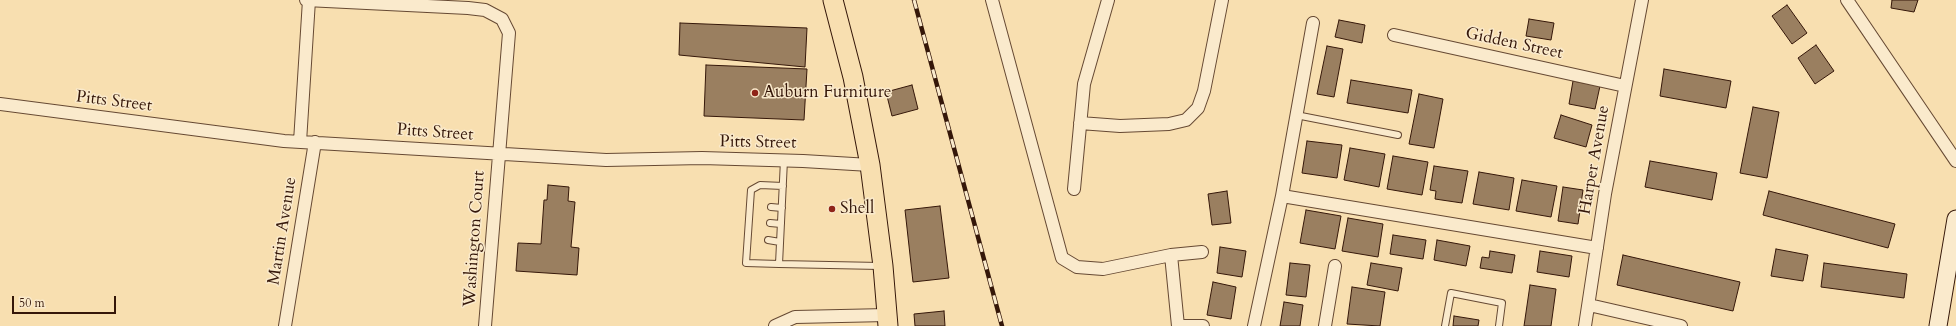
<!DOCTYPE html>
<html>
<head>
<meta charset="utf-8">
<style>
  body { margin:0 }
  #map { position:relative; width:1956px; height:326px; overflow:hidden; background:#f8dfb0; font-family:Cardo,serif }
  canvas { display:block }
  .scale { position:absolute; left:12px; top:296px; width:104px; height:18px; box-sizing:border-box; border:2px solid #351709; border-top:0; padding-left:5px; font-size:12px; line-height:14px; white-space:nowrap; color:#351709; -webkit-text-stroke:3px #faeacc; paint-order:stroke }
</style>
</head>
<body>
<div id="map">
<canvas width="1956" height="326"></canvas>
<div class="scale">50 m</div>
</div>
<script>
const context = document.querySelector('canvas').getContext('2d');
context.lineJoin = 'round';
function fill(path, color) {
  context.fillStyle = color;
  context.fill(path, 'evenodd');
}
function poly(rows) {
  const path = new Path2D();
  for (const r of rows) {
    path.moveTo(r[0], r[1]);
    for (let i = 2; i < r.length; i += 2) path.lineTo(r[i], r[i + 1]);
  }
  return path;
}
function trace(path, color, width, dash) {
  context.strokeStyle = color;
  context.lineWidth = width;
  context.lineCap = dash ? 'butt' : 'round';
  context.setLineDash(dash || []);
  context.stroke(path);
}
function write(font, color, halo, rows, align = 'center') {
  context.font = font + ' Cardo,serif';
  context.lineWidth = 3;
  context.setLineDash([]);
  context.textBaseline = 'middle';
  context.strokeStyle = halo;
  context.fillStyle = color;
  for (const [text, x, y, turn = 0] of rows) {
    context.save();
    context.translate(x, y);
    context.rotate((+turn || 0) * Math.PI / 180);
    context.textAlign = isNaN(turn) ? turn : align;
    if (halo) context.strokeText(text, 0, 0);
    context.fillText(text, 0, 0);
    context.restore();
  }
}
const building = poly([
  [1892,0,1918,0,1914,12,1891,8,1892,0],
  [1787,5,1807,33,1792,44,1772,16,1787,5],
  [1529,19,1554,23,1551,40,1526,36,1529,19],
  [1339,20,1365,25,1362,43,1335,37,1339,20],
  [680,23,807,28,805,67,679,55,680,23],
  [1816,45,1834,71,1815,84,1798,58,1816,45],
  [1327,46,1343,49,1334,97,1317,94,1327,46],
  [706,65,807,69,804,120,704,116,706,65],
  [1664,69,1731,81,1726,108,1660,96,1664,69],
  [1351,80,1412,90,1408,113,1347,103,1351,80],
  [1573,81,1600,86,1595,109,1569,104,1573,81],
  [912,85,918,109,892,116,886,92,912,85],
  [1419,94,1443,99,1434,148,1409,144,1419,94],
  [1753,107,1779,112,1767,178,1740,173,1753,107],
  [1561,115,1592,125,1586,147,1554,138,1561,115],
  [1307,141,1342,145,1337,178,1302,173,1307,141],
  [1350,148,1385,154,1379,187,1344,180,1350,148],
  [1393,156,1428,162,1422,195,1387,189,1393,156],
  [1650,161,1717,173,1712,200,1645,187,1650,161],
  [1434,166,1468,171,1462,203,1435,199,1436,191,1430,190,1434,166],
  [1479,172,1514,178,1509,210,1473,204,1479,172],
  [1522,180,1557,186,1551,217,1516,211,1522,180],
  [548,185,569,187,568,201,575,202,571,247,579,248,577,275,516,271,518,243,541,244,544,200,547,200,548,185],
  [1563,187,1583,190,1578,224,1558,221,1563,187],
  [1227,191,1231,223,1212,225,1208,194,1227,191],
  [1769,191,1895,224,1888,248,1763,215,1769,191],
  [940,206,949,278,913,282,905,210,940,206],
  [1306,210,1341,216,1335,249,1300,243,1306,210],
  [1348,218,1383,224,1378,257,1342,251,1348,218],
  [1393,235,1426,240,1423,259,1390,254,1393,235],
  [1437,240,1470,246,1466,266,1434,260,1437,240],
  [1220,247,1246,251,1242,277,1217,273,1220,247],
  [1776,249,1808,255,1803,281,1771,276,1776,249],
  [1490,251,1515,255,1512,273,1480,268,1482,257,1489,258,1490,251],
  [1540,251,1572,256,1569,277,1537,272,1540,251],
  [1623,255,1740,282,1733,311,1617,285,1623,255],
  [1290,263,1310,265,1306,297,1286,295,1290,263],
  [1371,263,1402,268,1398,291,1367,285,1371,263],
  [1824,263,1907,274,1904,298,1821,287,1824,263],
  [1213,282,1236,287,1231,319,1207,315,1213,282],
  [1530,285,1556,289,1551,326,1524,326,1530,285],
  [1352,287,1385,292,1380,326,1347,324,1352,287],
  [1284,302,1303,305,1300,326,1280,326,1284,302],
  [944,311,945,326,915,326,914,314,944,311],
  [1454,316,1479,320,1478,326,1453,326,1454,316]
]);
const lane = poly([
  [1296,115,1398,135],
  [784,160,779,264,880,266],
  [771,207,782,208],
  [770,223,781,224],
  [768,240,780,242],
  [779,264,746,263,751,190,760,185,783,186],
  [1445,326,1451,293,1502,303,1499,326]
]);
const street = poly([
  [306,0,468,8,485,10,502,19,509,33,485,326],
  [992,0,1062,258,1077,267,1103,269,1171,255,1202,252],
  [1847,0,1956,161],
  [1313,23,1282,196,1597,248],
  [1394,35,1625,86],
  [0,104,284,141,606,160,702,158,803,161,870,165],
  [1080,123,1120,126,1169,124,1186,120,1198,108,1204,91,1222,0],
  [300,142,309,0],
  [1074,189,1084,84,1108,0],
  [1171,255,1178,326],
  [1589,305,1681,326],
  [285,326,315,142],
  [775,326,795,317,887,315],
  [1183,326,1203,326],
  [1254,326,1282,196],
  [1325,326,1335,266],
  [1585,326,1605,194,1642,0]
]);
const secondary = poly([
  [1938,326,1956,219]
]);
const primary = poly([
  [833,0,853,77,870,165,883,266,888,326]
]);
const rail = poly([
  [914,0,1002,326]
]);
const markers = [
  [755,93,4,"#8f2418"],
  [832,209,4,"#8f2418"]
];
const streetNames = [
  ["Gidden Street",1514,44,12],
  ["Pitts Street",114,102,7],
  ["Pitts Street",435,133,4],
  ["Pitts Street",758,143,1],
  ["Harper Avenue",1595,160,-80],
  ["Martin Avenue",283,231,-81],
  ["Washington Court",475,239,-86]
];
const poiNames = [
  ["Auburn Furniture",763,93],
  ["Shell",840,209]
];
fill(building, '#9a7f60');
trace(building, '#351709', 1);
trace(lane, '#664933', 8);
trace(street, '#664933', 14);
trace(secondary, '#351709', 19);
trace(primary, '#351709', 21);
trace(lane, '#faeacc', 6);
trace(street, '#faeacc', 12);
trace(secondary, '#faeacc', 17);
trace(primary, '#f8dfb0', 19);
trace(rail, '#351709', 4.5);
trace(rail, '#faeacc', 3, [9]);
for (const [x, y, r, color] of markers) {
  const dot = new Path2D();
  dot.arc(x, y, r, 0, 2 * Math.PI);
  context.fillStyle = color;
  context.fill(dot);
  trace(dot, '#faeacc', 1.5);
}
write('17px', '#351709', '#faeacc', streetNames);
write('17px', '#351709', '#faeacc', poiNames, 'left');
</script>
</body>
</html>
